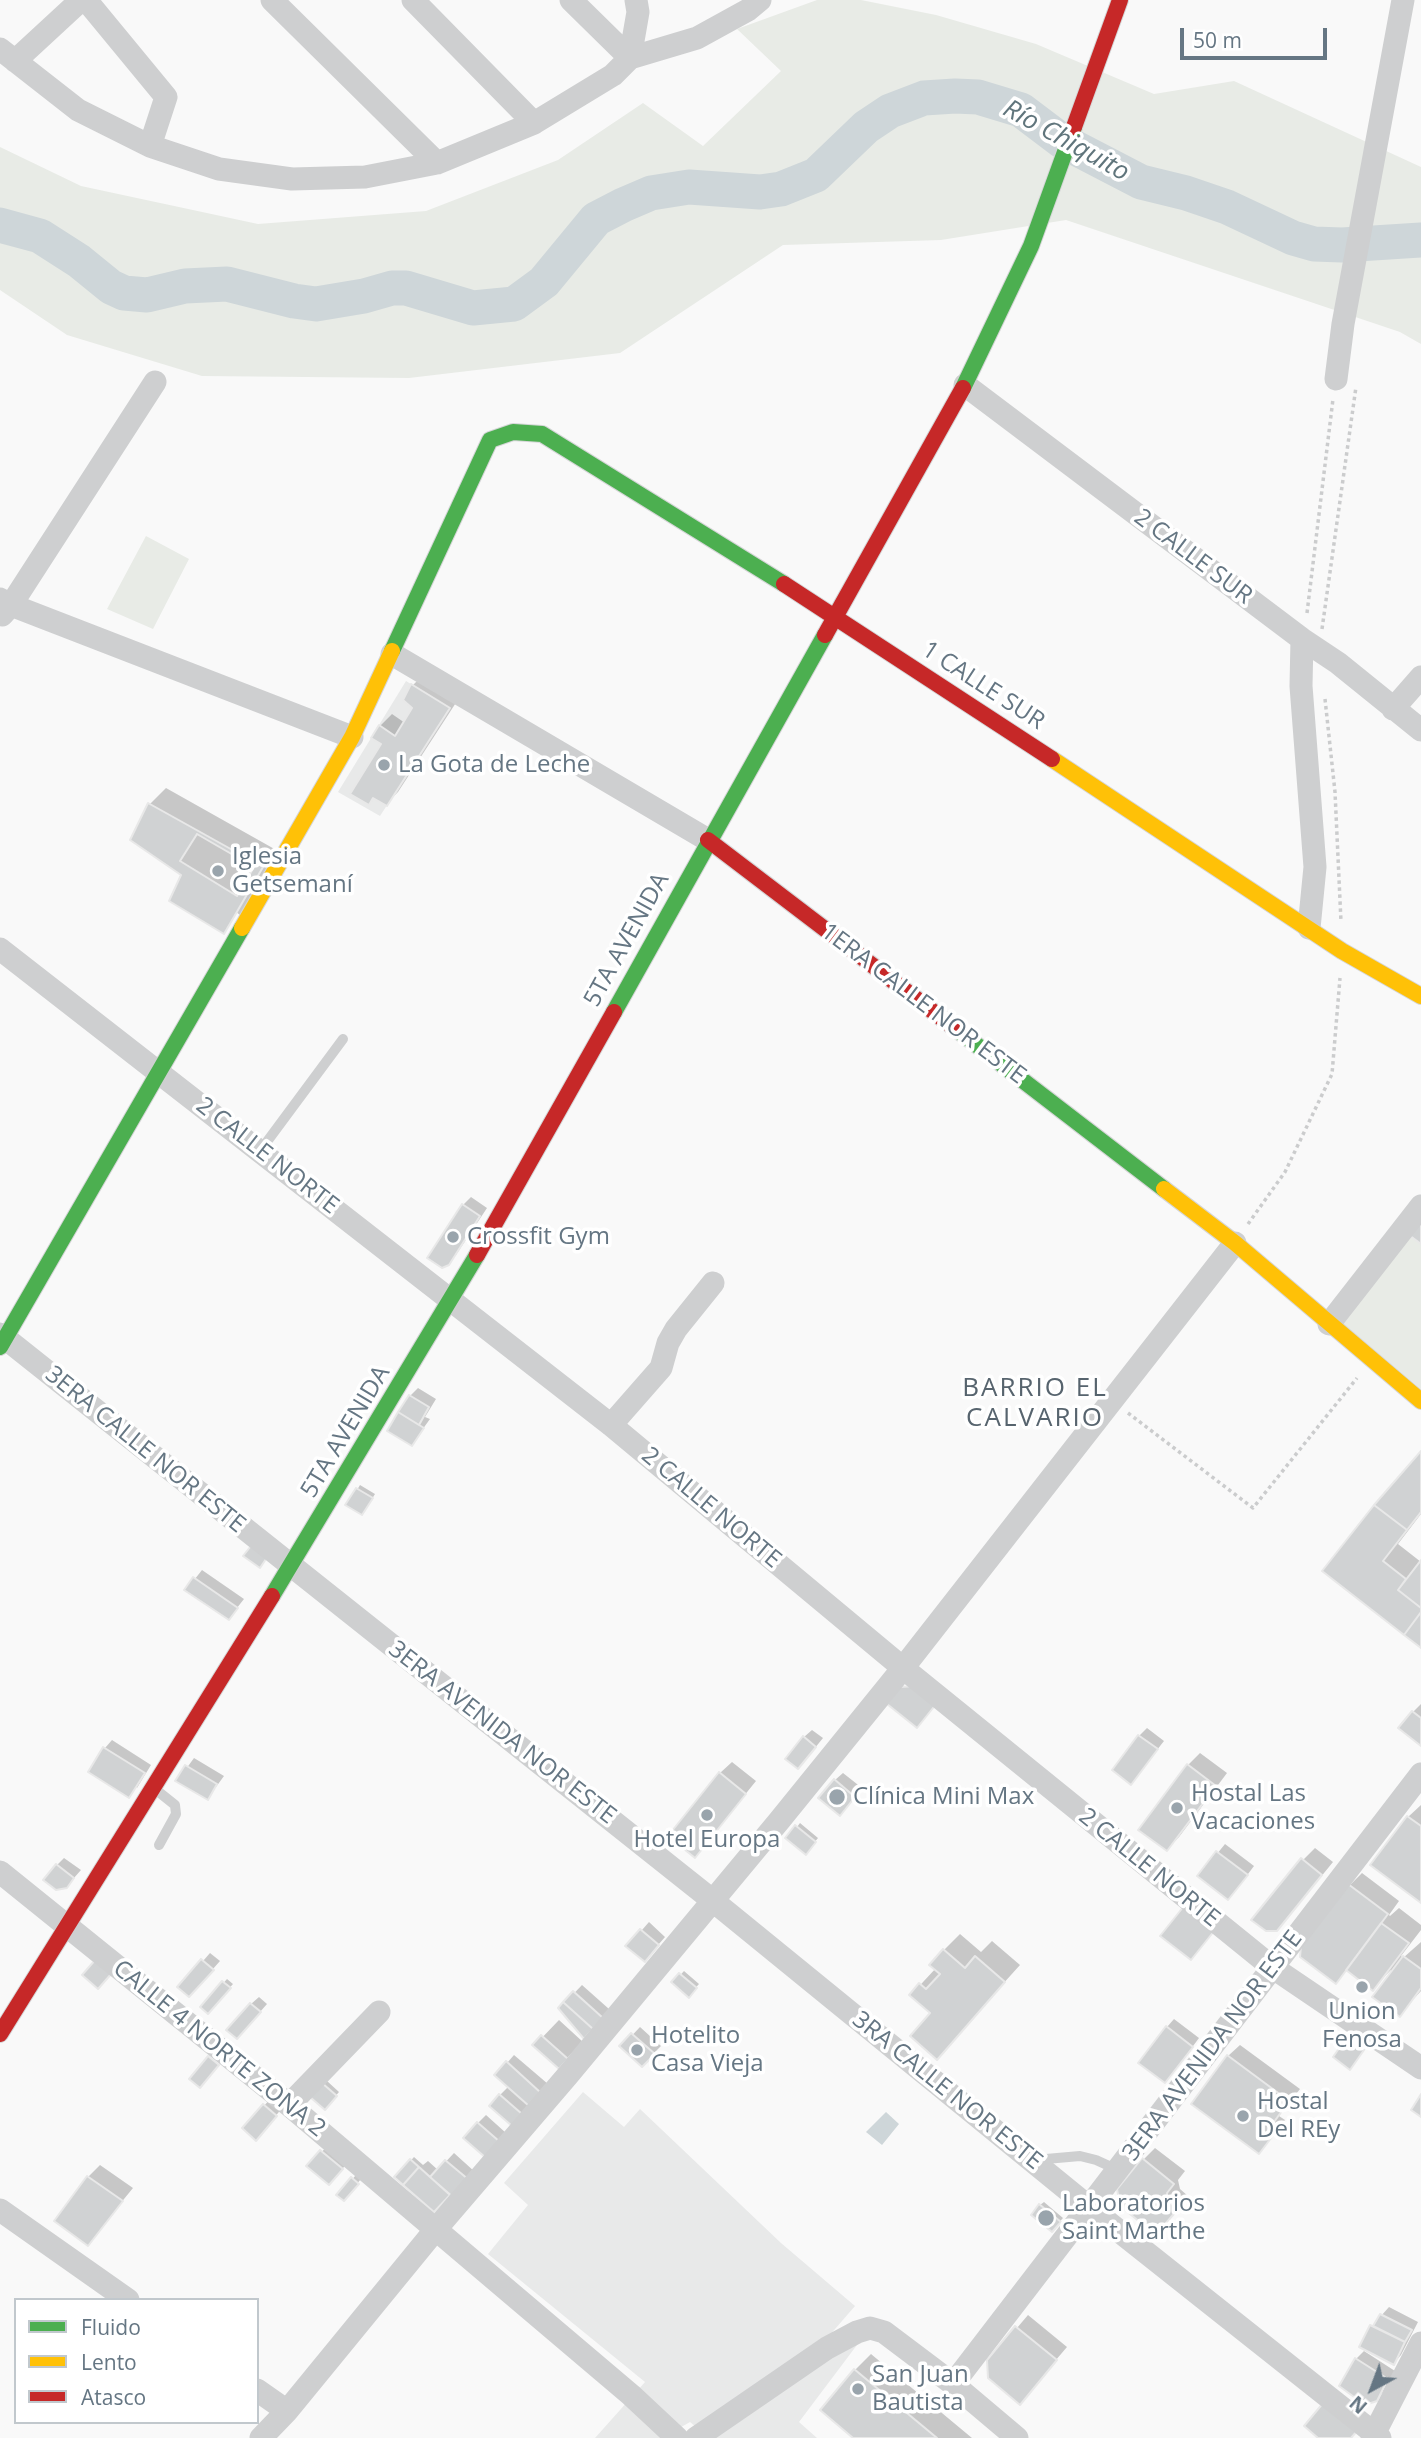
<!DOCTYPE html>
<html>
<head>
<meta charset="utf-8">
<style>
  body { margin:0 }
  #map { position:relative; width:1421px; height:2438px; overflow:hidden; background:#f9f9f9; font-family:"Open Sans",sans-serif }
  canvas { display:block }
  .legend { position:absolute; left:14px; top:2298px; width:245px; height:126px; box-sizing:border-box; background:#fff; border:2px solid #c1c8cd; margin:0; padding:9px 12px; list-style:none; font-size:21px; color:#657683 }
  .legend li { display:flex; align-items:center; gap:14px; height:35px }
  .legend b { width:35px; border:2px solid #c1c8cd }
  .north { position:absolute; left:1337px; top:2354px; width:70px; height:70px; -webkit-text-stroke:5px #fff; paint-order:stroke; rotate:221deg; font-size:19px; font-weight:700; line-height:28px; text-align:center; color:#657683 }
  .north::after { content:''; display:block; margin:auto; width:24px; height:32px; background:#657683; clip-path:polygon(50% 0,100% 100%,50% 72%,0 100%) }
  .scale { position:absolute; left:1180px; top:28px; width:147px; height:32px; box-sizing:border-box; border:4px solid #657683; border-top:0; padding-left:9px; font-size:21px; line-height:24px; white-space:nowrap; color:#657683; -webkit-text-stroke:5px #fff; paint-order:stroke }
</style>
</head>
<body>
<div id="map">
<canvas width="1421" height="2438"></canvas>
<ul class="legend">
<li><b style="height:9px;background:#4caf50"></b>Fluido</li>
<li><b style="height:9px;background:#ffc107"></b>Lento</li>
<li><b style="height:9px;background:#c62828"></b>Atasco</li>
</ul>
<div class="north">N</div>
<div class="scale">50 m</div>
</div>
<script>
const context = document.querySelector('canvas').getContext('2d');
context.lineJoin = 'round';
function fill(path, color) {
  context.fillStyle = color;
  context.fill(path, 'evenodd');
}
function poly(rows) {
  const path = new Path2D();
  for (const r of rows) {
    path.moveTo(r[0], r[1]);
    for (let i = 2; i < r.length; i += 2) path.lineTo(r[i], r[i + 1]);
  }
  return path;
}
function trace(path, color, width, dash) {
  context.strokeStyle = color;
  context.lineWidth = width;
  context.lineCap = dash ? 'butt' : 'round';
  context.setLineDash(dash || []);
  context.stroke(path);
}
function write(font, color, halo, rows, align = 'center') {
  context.font = font + ' "Open Sans",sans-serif';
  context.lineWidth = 7;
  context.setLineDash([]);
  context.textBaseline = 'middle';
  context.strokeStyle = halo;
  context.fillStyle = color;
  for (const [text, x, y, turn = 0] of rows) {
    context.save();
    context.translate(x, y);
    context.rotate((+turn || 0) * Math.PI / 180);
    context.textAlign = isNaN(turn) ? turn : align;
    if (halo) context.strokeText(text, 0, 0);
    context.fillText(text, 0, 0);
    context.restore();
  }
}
const built = poly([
  [406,681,450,708,380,816,338,792],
  [583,2092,624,2127,640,2109,781,2243,855,2306,822,2344,696,2427,690,2422,662,2438,595,2438,645,2382,488,2254,528,2205,504,2183],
  [863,2337,799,2422,817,2438,696,2438]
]);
const green = poly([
  [817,0,861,0,936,15,1036,44,1154,94,1234,81,1421,167,1421,344,1400,332,1066,220,941,240,783,245,620,353,409,378,202,376,67,335,0,290,0,147,81,186,258,224,426,211,558,160,643,103,703,146,781,71,737,29],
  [146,536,189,559,153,629,107,609],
  [1409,1235,1421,1244,1421,1389,1340,1321]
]);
const water = poly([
  [886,2112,899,2124,882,2145,866,2132]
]);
const shadow = poly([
  [425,673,461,695,398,792,386,804,375,797,369,803,384,744,380,726,392,714,405,723,414,707,405,700,413,685],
  [166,788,278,851,240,915,183,874,150,804],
  [471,1197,487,1208,456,1255,448,1264,463,1205],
  [418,1388,436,1399,425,1417,430,1419,412,1444,410,1396],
  [1421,1453,1421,1514,1398,1544,1421,1562,1421,1647,1325,1571],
  [360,1485,375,1494,365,1510,348,1505],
  [202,1570,244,1599,229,1618,187,1589],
  [1421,1704,1421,1744,1413,1712],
  [1147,1728,1164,1741,1131,1783,1139,1736],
  [812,1730,823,1738,806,1759,804,1737],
  [112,1740,151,1765,137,1788,105,1748],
  [1200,1753,1227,1773,1179,1837,1167,1849,1188,1765],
  [194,1758,224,1776,208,1798,178,1780],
  [732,1762,756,1781,706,1843,720,1773],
  [843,1773,862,1788,847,1806,835,1780],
  [1421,1805,1421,1900,1408,1817],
  [800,1823,818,1838,809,1849,797,1827],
  [1225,1844,1254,1866,1236,1890,1200,1875],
  [1315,1848,1333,1862,1289,1916,1303,1860],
  [64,1858,81,1870,66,1887,57,1865],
  [1362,1873,1399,1901,1389,1915,1390,1916,1399,1908,1421,1925,1421,1930,1401,1956,1403,1958,1421,1942,1421,1991,1399,2015,1391,1970,1373,1988,1348,1969,1336,1981,1350,1885],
  [649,1922,665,1937,652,1952,628,1946],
  [960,1934,981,1952,992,1941,1020,1965,937,2057,932,2013,911,1995,936,1968,944,1950],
  [210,1953,220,1961,197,1987,203,1961],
  [684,1971,699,1984,689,1995,674,1982],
  [227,1979,233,1984,208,2012,202,2007],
  [582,1985,609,2009,600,2020,560,2008],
  [259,1997,267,2004,245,2029,251,2004],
  [1174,2019,1199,2038,1173,2073,1167,2027],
  [559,2020,583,2042,559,2066,535,2045],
  [640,2027,661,2046,642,2065,622,2046],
  [1240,2045,1300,2089,1279,2116,1285,2120,1258,2152,1228,2056],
  [514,2055,548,2084,520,2116,500,2095,509,2086,507,2063],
  [327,2081,339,2092,325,2108,313,2097],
  [272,2097,283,2107,263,2131,244,2128],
  [486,2115,506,2133,486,2155,478,2123],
  [329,2144,349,2161,337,2175,309,2166],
  [1155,2148,1185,2171,1178,2180,1180,2189,1188,2196,1156,2233,1143,2160],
  [454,2153,475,2172,442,2202,396,2177,414,2157,423,2165,428,2161,438,2170],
  [100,2165,133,2188,88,2243,88,2177],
  [356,2175,361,2179,344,2199,339,2194],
  [1044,2202,1063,2218,1052,2230,1040,2205],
  [1389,2307,1418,2322,1401,2355,1394,2363,1361,2346,1372,2326],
  [1028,2315,1067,2347,1020,2402,989,2361],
  [1364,2351,1395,2371,1384,2391,1376,2400,1356,2359],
  [871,2354,972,2438,856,2438,855,2370]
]);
const river = poly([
  [0,225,40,236,79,261,111,287,124,293,147,295,185,286,227,284,294,301,316,304,364,296,392,288,406,288,473,308,514,304,544,282,596,219,623,205,651,193,689,187,760,192,781,189,816,175,866,127,890,111,924,98,955,96,978,97,1021,110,1062,141,1141,182,1186,193,1227,207,1293,238,1314,244,1342,245,1421,240]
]);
const building = poly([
  [411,684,450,708,387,806,373,798,369,805,350,794,381,744,371,738,379,725,395,736,412,708,403,700,411,684],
  [148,803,263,867,224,934,169,901,181,875,130,840,148,803],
  [197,834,254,867,237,896,180,861,197,834],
  [462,1204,480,1216,449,1265,442,1268,427,1258,462,1204],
  [1421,1220,1421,1244,1409,1235,1421,1220],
  [409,1395,429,1407,419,1425,398,1412,409,1395],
  [398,1412,424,1428,412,1446,387,1431,398,1412],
  [1421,1451,1421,1512,1407,1530,1374,1505,1421,1451],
  [356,1488,373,1498,362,1515,345,1505,356,1488],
  [1374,1505,1407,1530,1383,1561,1406,1579,1398,1590,1421,1608,1421,1612,1404,1635,1322,1571,1374,1505],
  [254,1542,270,1553,260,1568,243,1556,254,1542],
  [1421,1560,1421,1608,1398,1590,1421,1560],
  [193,1577,238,1608,229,1620,184,1590,193,1577],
  [1421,1612,1421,1648,1404,1635,1421,1612],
  [916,1686,937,1703,917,1728,887,1704,900,1687,916,1686],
  [1412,1711,1421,1718,1421,1746,1398,1728,1412,1711],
  [1138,1735,1158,1749,1131,1785,1112,1770,1138,1735],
  [803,1736,816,1747,798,1769,785,1759,803,1736],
  [103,1747,145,1773,129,1798,88,1772,103,1747],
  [1187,1764,1216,1786,1167,1851,1138,1830,1187,1764],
  [185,1765,217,1784,208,1800,175,1781,185,1765],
  [719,1772,746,1794,695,1858,668,1836,719,1772],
  [834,1779,855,1797,840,1816,818,1798,834,1779],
  [1407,1816,1421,1826,1421,1903,1370,1865,1407,1816],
  [795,1825,816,1842,806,1855,785,1838,795,1825],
  [1216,1851,1248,1875,1228,1900,1197,1876,1216,1851],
  [1301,1858,1322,1875,1277,1931,1266,1931,1251,1920,1301,1858],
  [56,1864,74,1878,67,1888,56,1890,43,1880,56,1864],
  [1348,1884,1388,1914,1336,1984,1300,1957,1301,1946,1348,1884],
  [1184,1906,1215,1930,1191,1960,1160,1936,1184,1906],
  [1381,1923,1409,1943,1373,1991,1346,1970,1381,1923],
  [640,1929,659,1945,645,1962,625,1946,640,1929],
  [943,1949,965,1968,975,1956,1005,1982,937,2060,910,2036,930,2013,909,1995,919,1983,926,1989,940,1974,929,1965,943,1949],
  [1403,1956,1421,1969,1421,1988,1400,2017,1372,1997,1403,1956],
  [96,1959,112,1973,98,1989,82,1975,96,1959],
  [201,1959,214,1970,189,1997,177,1987,201,1959],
  [679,1973,697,1988,689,1998,671,1982,679,1973],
  [222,1981,231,1988,208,2014,200,2007,222,1981],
  [573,1991,603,2018,593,2029,563,2002,573,1991],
  [563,2002,593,2029,584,2039,558,2008,563,2002],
  [250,2003,261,2012,237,2039,226,2030,250,2003],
  [1166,2026,1193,2047,1165,2083,1138,2063,1166,2026],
  [1354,2027,1371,2040,1350,2070,1333,2057,1354,2027],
  [631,2033,655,2054,642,2067,619,2046,631,2033],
  [541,2035,568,2059,559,2069,532,2045,541,2035],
  [1227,2055,1289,2101,1269,2129,1275,2133,1259,2154,1191,2104,1227,2055],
  [208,2056,219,2065,200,2088,189,2079,208,2056],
  [506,2061,541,2093,529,2106,494,2075,506,2061],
  [322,2083,337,2096,325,2110,310,2097,322,2083],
  [499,2094,522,2114,512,2126,489,2106,499,2094],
  [1421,2094,1421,2117,1411,2110,1421,2094],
  [263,2104,277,2116,256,2141,242,2128,263,2104],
  [477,2122,500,2142,486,2158,463,2138,477,2122],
  [320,2150,343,2169,329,2185,306,2166,320,2150],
  [1142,2158,1174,2184,1167,2193,1168,2201,1178,2209,1156,2235,1120,2206,1117,2189,1142,2158],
  [410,2159,419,2167,403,2185,394,2177,410,2159],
  [445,2160,469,2180,454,2198,430,2177,445,2160],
  [419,2167,450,2195,434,2212,403,2185,419,2167],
  [87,2176,123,2201,88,2246,54,2221,87,2176],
  [351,2177,359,2184,344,2201,336,2195,351,2177],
  [1039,2204,1061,2222,1052,2232,1031,2215,1039,2204],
  [1380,2314,1412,2330,1405,2342,1373,2326,1380,2314],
  [1370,2325,1405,2342,1394,2365,1359,2347,1370,2325],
  [1015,2326,1057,2360,1020,2405,988,2378,987,2360,1015,2326],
  [1355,2358,1388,2379,1377,2401,1365,2405,1339,2386,1355,2358],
  [854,2369,937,2438,853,2438,820,2410,854,2369],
  [1324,2402,1358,2430,1351,2438,1318,2438,1304,2426,1324,2402]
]);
const path = poly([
  [1307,613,1333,399],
  [1322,629,1356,387],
  [1325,699,1335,792,1341,922],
  [1248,1224,1285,1172,1332,1074,1340,978],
  [1128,1413,1253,1508,1357,1378]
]);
const lane = poly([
  [260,1151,343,1039],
  [155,1789,175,1805,176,1814,159,1845],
  [1037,2163,1046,2159,1080,2156,1096,2160,1118,2170]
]);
const street = poly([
  [86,0,166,97,150,146],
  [272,0,437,163],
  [413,0,534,123],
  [571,0,630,58],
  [0,49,78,110,150,146,219,169,292,179,365,177,437,163,534,123,613,75,630,58,697,38,748,10,760,0],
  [630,58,638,12,636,0],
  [15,61,81,0],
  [1336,379,1343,324,1403,0],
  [965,385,1302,639,1338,663,1421,730],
  [0,599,11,605,352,737],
  [2,615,11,605,155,382],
  [1302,639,1301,686,1315,867,1309,928],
  [392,654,708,840],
  [1393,709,1421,677],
  [0,949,611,1425,903,1668,1272,1967,1421,2068],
  [1329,1324,1421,1206],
  [0,1334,712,1900,1090,2208,1380,2438],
  [611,1425,661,1368,668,1343,676,1329,713,1283],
  [0,1872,289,2105,631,2395,677,2438],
  [289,2105,379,2012],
  [0,2210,128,2300],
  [953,2384,1421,1774],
  [257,2390,287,2411],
  [261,2438,287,2411,436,2229,568,2075,779,1821,903,1668,1235,1243],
  [696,2438,827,2348,857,2332,870,2328,884,2332,953,2384,1017,2438],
  [1372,2438,1421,2343]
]);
const fast = poly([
  [963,388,1031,246,1074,127],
  [392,651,490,440,513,432,542,434,784,584],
  [614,1012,825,635],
  [952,1026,1164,1189],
  [0,1347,242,928],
  [272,1596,477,1255]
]);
const slow = poly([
  [1052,759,1342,951,1421,996],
  [242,928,352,737,392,651],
  [1164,1189,1235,1243,1421,1401]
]);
const jam = poly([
  [1074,127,1120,0],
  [784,584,1052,759],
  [825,635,963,388],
  [708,840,952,1026],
  [477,1255,614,1012],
  [0,2034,272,1596]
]);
const markers = [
  [384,765,7,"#99a4ac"],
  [218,871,7,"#99a4ac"],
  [453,1237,7,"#99a4ac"],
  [837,1797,9,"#99a4ac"],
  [1177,1808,7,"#99a4ac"],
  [707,1815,7,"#99a4ac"],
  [1362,1987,7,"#99a4ac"],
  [637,2050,7,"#99a4ac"],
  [1243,2116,7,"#99a4ac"],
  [1046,2218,9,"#99a4ac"],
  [858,2389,7,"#99a4ac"]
];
const streetNames = [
  ["2 CALLE SUR",1193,557,37],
  ["1 CALLE SUR",983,686,33],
  ["5TA AVENIDA",627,940,-61],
  ["1ERA CALLE NOR ESTE",923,1004,37],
  ["2 CALLE NORTE",267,1156,38],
  ["5TA AVENIDA",346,1432,-59],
  ["3ERA CALLE NOR ESTE",145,1450,39],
  ["2 CALLE NORTE",711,1508,40],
  ["3ERA AVENIDA NOR ESTE",502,1733,38],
  ["2 CALLE NORTE",1149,1868,39],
  ["3ERA AVENIDA NOR ESTE",1213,2046,-53],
  ["CALLE 4 NORTE ZONA 2",219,2049,39],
  ["3RA CALLE NOR ESTE",947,2091,39]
];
const poiNames = [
  ["La Gota de Leche",398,765],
  ["Iglesia",232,857],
  ["Getsemaní",232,885],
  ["Crossfit Gym",467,1237],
  ["Hostal Las",1191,1794],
  ["Vacaciones",1191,1822],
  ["Clínica Mini Max",853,1797],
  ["Hotel Europa",707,1840,"center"],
  ["Union",1362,2012,"center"],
  ["Fenosa",1362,2040,"center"],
  ["Hotelito",651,2036],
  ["Casa Vieja",651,2064],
  ["Hostal",1257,2102],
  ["Del REy",1257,2130],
  ["Laboratorios",1062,2204],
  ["Saint Marthe",1062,2232],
  ["San Juan",872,2375],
  ["Bautista",872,2403]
];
const waterNames = [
  ["Río Chiquito",1066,141,29]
];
const neighbourhoodNames = [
  ["BARRIO EL",1035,1389],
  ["CALVARIO",1035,1419]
];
fill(built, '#e8e9e9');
fill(green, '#e8ebe6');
fill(water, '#ced6d9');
fill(shadow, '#0003');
trace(river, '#ced6d9', 35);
fill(building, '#d0d2d3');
trace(building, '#e8e8e8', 2);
trace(fast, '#d5d6d7', 18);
trace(slow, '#d5d6d7', 18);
trace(jam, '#d5d6d7', 18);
trace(path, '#cbcccd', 3.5, [3.5, 3.5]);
trace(lane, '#cecfd0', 10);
trace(street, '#cecfd0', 23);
trace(fast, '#4caf50', 16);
trace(slow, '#ffc107', 16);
trace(jam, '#c62828', 16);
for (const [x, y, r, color] of markers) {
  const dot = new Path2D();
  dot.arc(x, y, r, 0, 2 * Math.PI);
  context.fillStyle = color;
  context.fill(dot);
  trace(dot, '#fff', 2.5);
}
write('24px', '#657683', '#fff', streetNames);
write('24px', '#657683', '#fff', poiNames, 'left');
write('italic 26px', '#60757c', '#fff', waterNames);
context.letterSpacing = '2px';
write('26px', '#57646e', '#fff', neighbourhoodNames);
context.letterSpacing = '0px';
</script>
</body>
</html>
